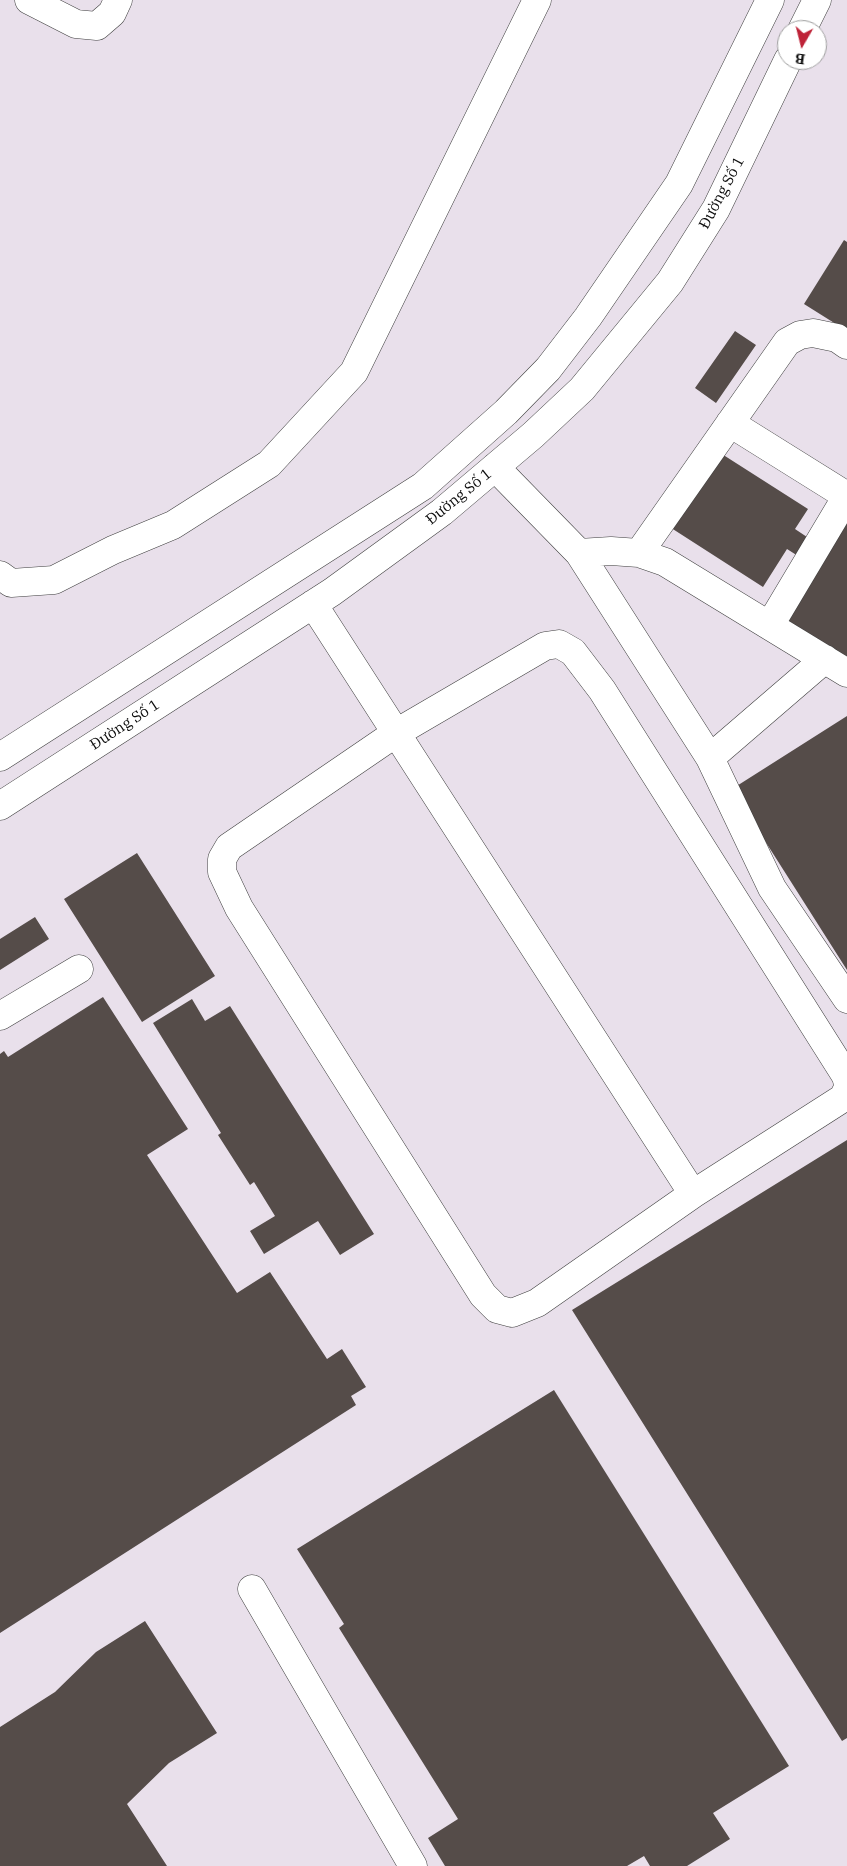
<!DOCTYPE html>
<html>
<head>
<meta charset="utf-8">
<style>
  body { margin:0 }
  #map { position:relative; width:847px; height:1866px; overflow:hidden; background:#fff9ec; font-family:"IBM Plex Serif",serif }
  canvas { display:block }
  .north { position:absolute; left:777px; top:20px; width:50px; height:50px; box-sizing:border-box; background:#fff; border:1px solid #9e9e9e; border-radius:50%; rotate:188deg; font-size:14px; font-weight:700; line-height:20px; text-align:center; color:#0c0c0c }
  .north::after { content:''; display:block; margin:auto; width:18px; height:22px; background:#be2338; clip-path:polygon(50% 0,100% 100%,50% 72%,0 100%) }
</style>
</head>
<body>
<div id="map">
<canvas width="847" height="1866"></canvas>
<div class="north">B</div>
</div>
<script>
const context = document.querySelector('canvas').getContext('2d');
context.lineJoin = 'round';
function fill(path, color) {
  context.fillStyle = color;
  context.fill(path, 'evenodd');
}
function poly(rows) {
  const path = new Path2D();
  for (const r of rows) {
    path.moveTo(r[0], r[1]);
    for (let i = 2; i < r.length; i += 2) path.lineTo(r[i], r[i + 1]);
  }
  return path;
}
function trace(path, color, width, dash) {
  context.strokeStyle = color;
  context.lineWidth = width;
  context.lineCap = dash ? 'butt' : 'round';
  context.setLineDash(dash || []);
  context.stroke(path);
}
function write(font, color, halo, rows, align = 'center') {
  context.font = font + ' "IBM Plex Serif",serif';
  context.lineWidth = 5;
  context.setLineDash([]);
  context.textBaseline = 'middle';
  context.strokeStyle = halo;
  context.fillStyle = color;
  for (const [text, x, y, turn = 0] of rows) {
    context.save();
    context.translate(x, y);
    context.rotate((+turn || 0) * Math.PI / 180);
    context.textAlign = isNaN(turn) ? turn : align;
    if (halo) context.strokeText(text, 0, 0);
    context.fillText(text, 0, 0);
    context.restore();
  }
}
const industrial = poly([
  [0,0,847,0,847,1866,0,1866],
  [787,30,817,30,817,60,787,60]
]);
const building = poly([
  [844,240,847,242,847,331,804,304],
  [735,331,756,345,716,403,695,388],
  [714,449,808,509,795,529,810,539,798,556,787,549,763,587,665,524],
  [847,509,847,665,776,620],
  [847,716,847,970,732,789],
  [137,853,215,976,142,1022,64,899],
  [35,917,49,939,0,970,0,939],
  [103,997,188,1129,147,1155,237,1293,270,1272,327,1359,342,1349,366,1387,351,1396,356,1405,0,1633,0,1054,4,1051,8,1057],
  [192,999,205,1021,230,1006,374,1234,340,1255,318,1221,264,1254,250,1231,275,1216,254,1182,250,1185,218,1135,221,1133,153,1023],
  [847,1140,847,1738,842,1741,572,1310],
  [554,1390,789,1766,713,1813,730,1839,687,1866,650,1866,644,1856,627,1866,445,1866,428,1838,458,1819,339,1628,344,1624,297,1549],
  [145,1621,217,1733,169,1763,127,1804,167,1866,0,1866,0,1727,55,1692,96,1652]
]);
const minor = poly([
  [29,0,76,24,97,26,112,13,118,0],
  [802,30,817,0],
  [730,423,847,496],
  [495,467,579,553,710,758,772,888,847,999],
  [579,553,611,551,639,553,665,562,847,673],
  [639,553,787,342,800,335,813,333,837,338,847,345],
  [0,575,11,583,54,580,113,550,173,525,269,464,354,372,537,0],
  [313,604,693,1194],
  [770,625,847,496],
  [0,757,423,486,506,412,548,369,588,317,679,184,770,0],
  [710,758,825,659],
  [0,806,332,592,442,512,533,435,582,389,670,282,716,209,788,60],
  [0,1016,79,969],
  [847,1080,846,1076,602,690,573,652,559,644,545,646,396,733,229,847,222,859,222,872,239,908,483,1295,497,1309,512,1313,537,1303,693,1194,843,1098,847,1090],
  [252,1589,413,1866]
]);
const streetNames = [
  ["Đường Số 1",722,193,-62],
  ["Đường Số 1",459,497,-39],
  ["Đường Số 1",125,725,-33]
];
fill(industrial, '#e9e0eb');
fill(building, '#554c49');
trace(minor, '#3f3f3f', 29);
trace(minor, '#fff', 28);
write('15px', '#0c0c0c', '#fff', streetNames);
</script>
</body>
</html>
